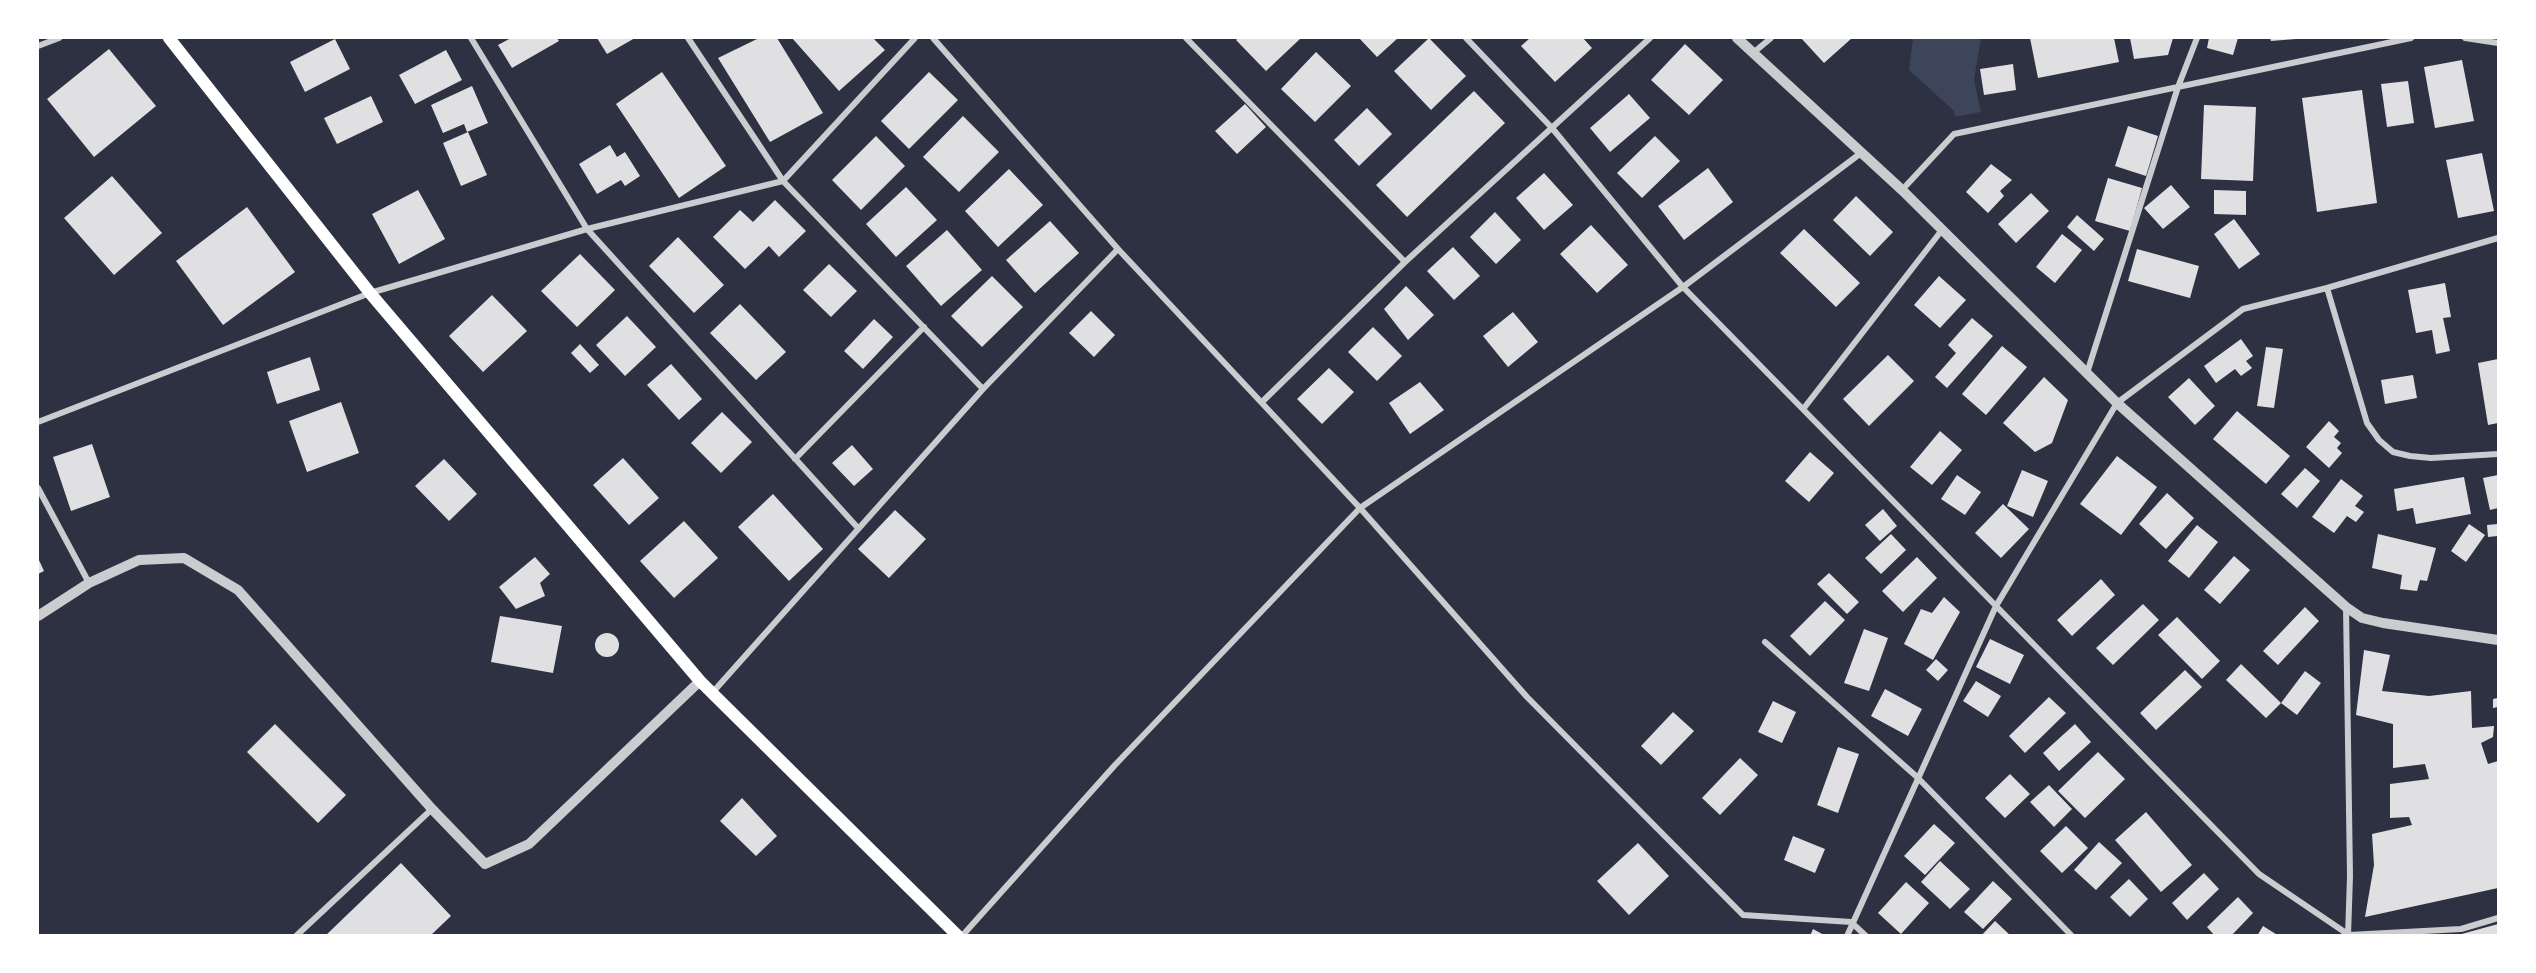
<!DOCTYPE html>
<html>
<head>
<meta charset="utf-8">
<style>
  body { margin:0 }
  #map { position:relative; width:2536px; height:973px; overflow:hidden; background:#2d3142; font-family:"Space Grotesk",sans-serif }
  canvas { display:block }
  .frame { position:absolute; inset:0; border:39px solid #fff; pointer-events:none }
</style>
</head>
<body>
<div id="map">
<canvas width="2536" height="973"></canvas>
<div class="frame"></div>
</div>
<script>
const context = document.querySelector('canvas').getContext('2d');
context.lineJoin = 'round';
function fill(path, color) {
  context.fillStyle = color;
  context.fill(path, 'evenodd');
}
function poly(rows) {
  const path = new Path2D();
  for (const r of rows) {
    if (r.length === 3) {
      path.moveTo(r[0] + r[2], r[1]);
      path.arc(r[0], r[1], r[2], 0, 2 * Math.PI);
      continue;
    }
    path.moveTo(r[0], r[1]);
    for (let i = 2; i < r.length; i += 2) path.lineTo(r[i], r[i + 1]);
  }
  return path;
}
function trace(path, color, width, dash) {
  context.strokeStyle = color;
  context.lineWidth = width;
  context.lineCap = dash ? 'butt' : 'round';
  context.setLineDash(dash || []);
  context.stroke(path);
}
const green = poly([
  [1913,38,1981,38,1974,80,1981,112,1955,117,1954,111,1909,70]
]);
const building = poly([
  [511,38,557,38,559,41,512,68,498,45],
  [597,38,635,38,607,54],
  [759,38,777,38,823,113,770,142,718,58],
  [792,38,873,38,885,50,839,91],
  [1238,38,1301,38,1266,71,1236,40],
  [1359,38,1398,38,1377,57],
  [1429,38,1466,76,1431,110,1394,71],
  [1530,38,1583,38,1592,48,1555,82,1521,46],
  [1801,38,1852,38,1824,63],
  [2030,38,2114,38,2119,62,2038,78],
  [2130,38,2173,38,2168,55,2134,59],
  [2209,38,2238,38,2233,55,2207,48],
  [2270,38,2296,38,2296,39,2271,41],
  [335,39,350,69,305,92,290,62],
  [1685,44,1723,80,1689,115,1651,80],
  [109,49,156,106,94,157,47,99],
  [446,50,462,80,415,104,399,75],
  [1316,52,1351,86,1315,122,1281,89],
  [2462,60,2474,121,2435,128,2424,67],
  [2013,64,2016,90,1984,95,1980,69],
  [662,72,726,166,679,198,616,104],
  [929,72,958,100,909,149,881,121],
  [2408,81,2414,123,2387,127,2381,84],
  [472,86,488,123,467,132,464,124,443,133,431,105],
  [2362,90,2377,203,2317,212,2302,98],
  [1474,91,1505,123,1407,217,1376,185],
  [1629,94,1650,118,1610,152,1590,128],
  [371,96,383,122,337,144,324,118],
  [1245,104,1266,127,1237,154,1215,131],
  [2204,105,2256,107,2253,181,2201,179],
  [1367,108,1392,134,1359,166,1334,140],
  [963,116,999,152,959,192,923,157],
  [2128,126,2158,136,2146,176,2115,166],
  [468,132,487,175,461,186,443,143],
  [876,136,905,166,861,210,832,180],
  [1655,136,1680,161,1642,198,1617,173],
  [610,145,617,157,625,152,640,176,625,186,621,180,597,194,579,164],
  [2482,153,2494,211,2458,218,2446,160],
  [1991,164,2012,180,2000,191,2004,196,1988,213,1966,192],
  [1708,168,1733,202,1684,240,1658,206],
  [1009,169,1043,205,998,247,965,211],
  [1544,173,1573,205,1544,230,1516,198],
  [112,176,162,233,114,275,64,218],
  [2108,178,2142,188,2130,231,2095,221],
  [2171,185,2190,207,2163,229,2144,208],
  [906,187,937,220,896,257,866,224],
  [418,190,445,239,399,264,372,214],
  [2214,190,2246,191,2246,215,2214,214],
  [2031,193,2049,211,2016,243,1998,224],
  [1856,196,1893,232,1870,256,1833,220],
  [775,200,806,231,779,257,769,246,745,269,713,237,740,210,753,222],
  [247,207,295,272,223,325,176,261],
  [1495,212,1521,240,1496,264,1470,237],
  [2077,215,2104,239,2094,251,2067,227],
  [2234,219,2260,254,2239,269,2214,234],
  [1050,221,1079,253,1035,293,1006,260],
  [1591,225,1628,265,1597,293,1560,254],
  [1804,229,1860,283,1836,307,1780,253],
  [947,230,982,270,941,306,906,266],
  [2062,234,2082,250,2055,283,2036,267],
  [678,237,724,285,694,313,649,266],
  [1453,247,1480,276,1454,300,1427,271],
  [2137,249,2199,266,2190,298,2128,281],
  [580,254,615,290,577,327,541,291],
  [829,264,857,291,831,317,803,290],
  [992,276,1023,307,982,347,951,316],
  [1939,276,1966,300,1940,328,1914,305],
  [2445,283,2451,317,2443,318,2450,351,2436,354,2432,330,2416,333,2408,290],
  [1406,286,1434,315,1408,340,1384,309],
  [492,295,527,331,483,372,449,336],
  [740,304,786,352,756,380,710,333],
  [1091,311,1115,335,1094,357,1069,333],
  [1513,312,1538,342,1508,367,1483,336],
  [627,316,656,347,625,376,596,345],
  [1972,318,1993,336,1947,388,1935,377,1956,353,1948,345],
  [874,319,893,337,863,369,844,351],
  [1373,327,1402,356,1377,381,1348,352],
  [2241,339,2253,356,2246,361,2252,368,2241,376,2235,369,2216,383,2204,366],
  [580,344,599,365,590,373,571,353],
  [2002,346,2027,367,1986,415,1962,394],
  [2266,347,2283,349,2274,408,2257,406],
  [1888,355,1914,381,1869,426,1843,399],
  [310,357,320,390,277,404,267,372],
  [2498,359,2498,423,2488,425,2478,363],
  [671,364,702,399,679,420,647,385],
  [1329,368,1354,392,1322,424,1297,399],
  [2413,375,2417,398,2385,404,2381,380],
  [2044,377,2068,400,2052,443,2035,452,2003,423],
  [2189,378,2215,406,2195,425,2168,397],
  [1420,382,1444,410,1410,434,1389,403],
  [341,402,359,453,307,472,289,421],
  [2237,411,2290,456,2266,484,2213,439],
  [722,412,752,442,721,473,691,443],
  [2329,421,2339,431,2334,437,2341,443,2337,448,2342,453,2329,468,2306,447],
  [1940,431,1962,450,1932,485,1910,467],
  [92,444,110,497,71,511,53,457],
  [852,445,873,469,854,486,832,463],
  [1810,452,1834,473,1809,502,1785,481],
  [2117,456,2157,487,2121,535,2080,504],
  [623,458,659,498,629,525,593,485],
  [444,459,477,494,449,521,415,486],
  [2305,468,2320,481,2297,508,2281,494],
  [2022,470,2048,481,2033,517,2007,506],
  [1957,475,1981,492,1965,515,1941,499],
  [2498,475,2498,508,2490,510,2483,478],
  [2464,477,2471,514,2416,524,2413,508,2397,511,2394,489],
  [2341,479,2363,496,2355,506,2364,512,2356,522,2347,516,2334,533,2312,517],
  [2167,493,2194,518,2166,549,2139,524],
  [773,494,823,549,789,581,738,527],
  [2003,504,2029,529,2001,558,1975,533],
  [1883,509,1897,526,1880,541,1865,525],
  [895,510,926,539,889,578,858,549],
  [684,521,718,558,674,598,640,561],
  [2469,524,2485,535,2466,562,2451,551],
  [2498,524,2498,536,2488,537,2487,525],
  [2197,525,2218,542,2189,578,2168,561],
  [1891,534,1906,550,1881,574,1865,558],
  [2378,534,2436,548,2427,581,2420,580,2417,591,2400,589,2402,575,2372,568],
  [2234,556,2250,570,2220,604,2204,590],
  [535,557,550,574,540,583,545,596,516,609,499,587],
  [1917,557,1937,578,1903,612,1882,591],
  [38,558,44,571,38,574],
  [1829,573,1859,602,1847,614,1817,584],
  [2101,579,2115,595,2072,636,2057,620],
  [1944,597,1960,612,1933,660,1904,644,1921,609,1932,613],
  [1825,601,1845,620,1810,656,1790,636],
  [2143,604,2159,620,2113,665,2096,648],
  [2305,607,2319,621,2278,665,2263,651],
  [500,616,562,626,553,673,491,662],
  [2177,617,2220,661,2202,679,2158,635],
  [1864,629,1888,638,1869,691,1844,683],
  [607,645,12],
  [1990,639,2024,655,2010,684,1976,667],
  [2364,650,2390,655,2382,691,2429,696,2471,691,2472,728,2494,726,2493,737,2481,743,2488,764,2498,761,2498,888,2365,917,2374,865,2372,834,2412,825,2409,817,2390,818,2390,784,2429,779,2425,764,2393,768,2393,724,2356,715],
  [1936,659,1948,670,1938,681,1926,670],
  [2241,664,2281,703,2266,718,2226,680],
  [2185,670,2202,687,2156,730,2140,713],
  [2305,671,2321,683,2297,715,2281,703],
  [1976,681,2001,696,1988,717,1963,701],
  [1885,689,1922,709,1908,736,1871,716],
  [2049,697,2066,713,2025,753,2009,736],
  [2498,698,2498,707,2493,708,2493,699],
  [1773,701,1796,712,1782,743,1758,732],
  [1673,712,1694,731,1661,765,1641,746],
  [275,724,346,795,318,823,247,752],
  [2075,724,2091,742,2059,771,2043,753],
  [1838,747,1859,754,1838,813,1817,805],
  [2098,752,2125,779,2085,818,2058,791],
  [1740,758,1758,775,1720,815,1702,798],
  [2010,774,2030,794,2005,818,1985,798],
  [2049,785,2072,809,2054,827,2030,802],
  [742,798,777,836,756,856,720,821],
  [2146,812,2192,865,2161,892,2115,840],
  [1934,824,1955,843,1925,875,1904,856],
  [2066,826,2088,848,2062,873,2040,851],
  [1793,836,1825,849,1815,873,1784,860],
  [2099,842,2122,863,2096,890,2074,870],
  [1638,843,1669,876,1629,915,1597,881],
  [1940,861,1970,889,1950,909,1921,882],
  [401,863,451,916,430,936,325,936],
  [2204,873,2219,889,2187,920,2172,903],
  [2129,879,2148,899,2130,917,2110,897],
  [1993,881,2012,899,1983,929,1964,912],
  [1906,882,1929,903,1901,934,1878,913],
  [2238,897,2253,913,2231,936,2215,936,2207,927],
  [1995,921,2011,936,1981,936],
  [2498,924,2498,936,2458,936,2458,935],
  [2263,926,2279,936,2257,936],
  [1813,929,1826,936,1810,936]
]);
const minor = poly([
  [471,38,587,229,858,528],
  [688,38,783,181,983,389],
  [933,38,1118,249,1360,508,1527,697,1743,915,1851,922,1866,936],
  [1186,38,1405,262],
  [1466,38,1552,128,1683,287,2259,874,2349,935,2461,929,2498,918],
  [2465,38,2498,43],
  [38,46,59,38],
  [1753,53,1771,38],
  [1902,190,1954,134,2411,38],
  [2327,288,2367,423,2379,440,2393,452,2410,456,2431,458,2498,454],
  [2087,373,2178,87,2197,38],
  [1262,402,1405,262,1650,38],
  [1804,408,1942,230],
  [38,422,370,293,587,229,783,181,915,38],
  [795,459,924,327],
  [38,488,89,583],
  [2346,607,2350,876,2348,936],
  [1765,642,1917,777,2072,936],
  [713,692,983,389,1118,249],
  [296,936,432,809],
  [962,936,1115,765,1360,508,1683,287,1861,153],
  [1847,936,1996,606,2117,403,2243,309,2327,288,2498,238]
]);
const tertiary = poly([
  [1737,38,1902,190,2117,403,2346,607,2362,618,2383,623,2498,640],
  [38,616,89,583,139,560,184,558,238,590,432,809,485,864,529,844,700,681]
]);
const secondary = poly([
  [169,38,370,293,700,681,958,936]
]);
fill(green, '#3c4559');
fill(building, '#e0e0e3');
trace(minor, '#caccd0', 6);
trace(tertiary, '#caccd0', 10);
trace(secondary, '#fff', 12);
</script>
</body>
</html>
